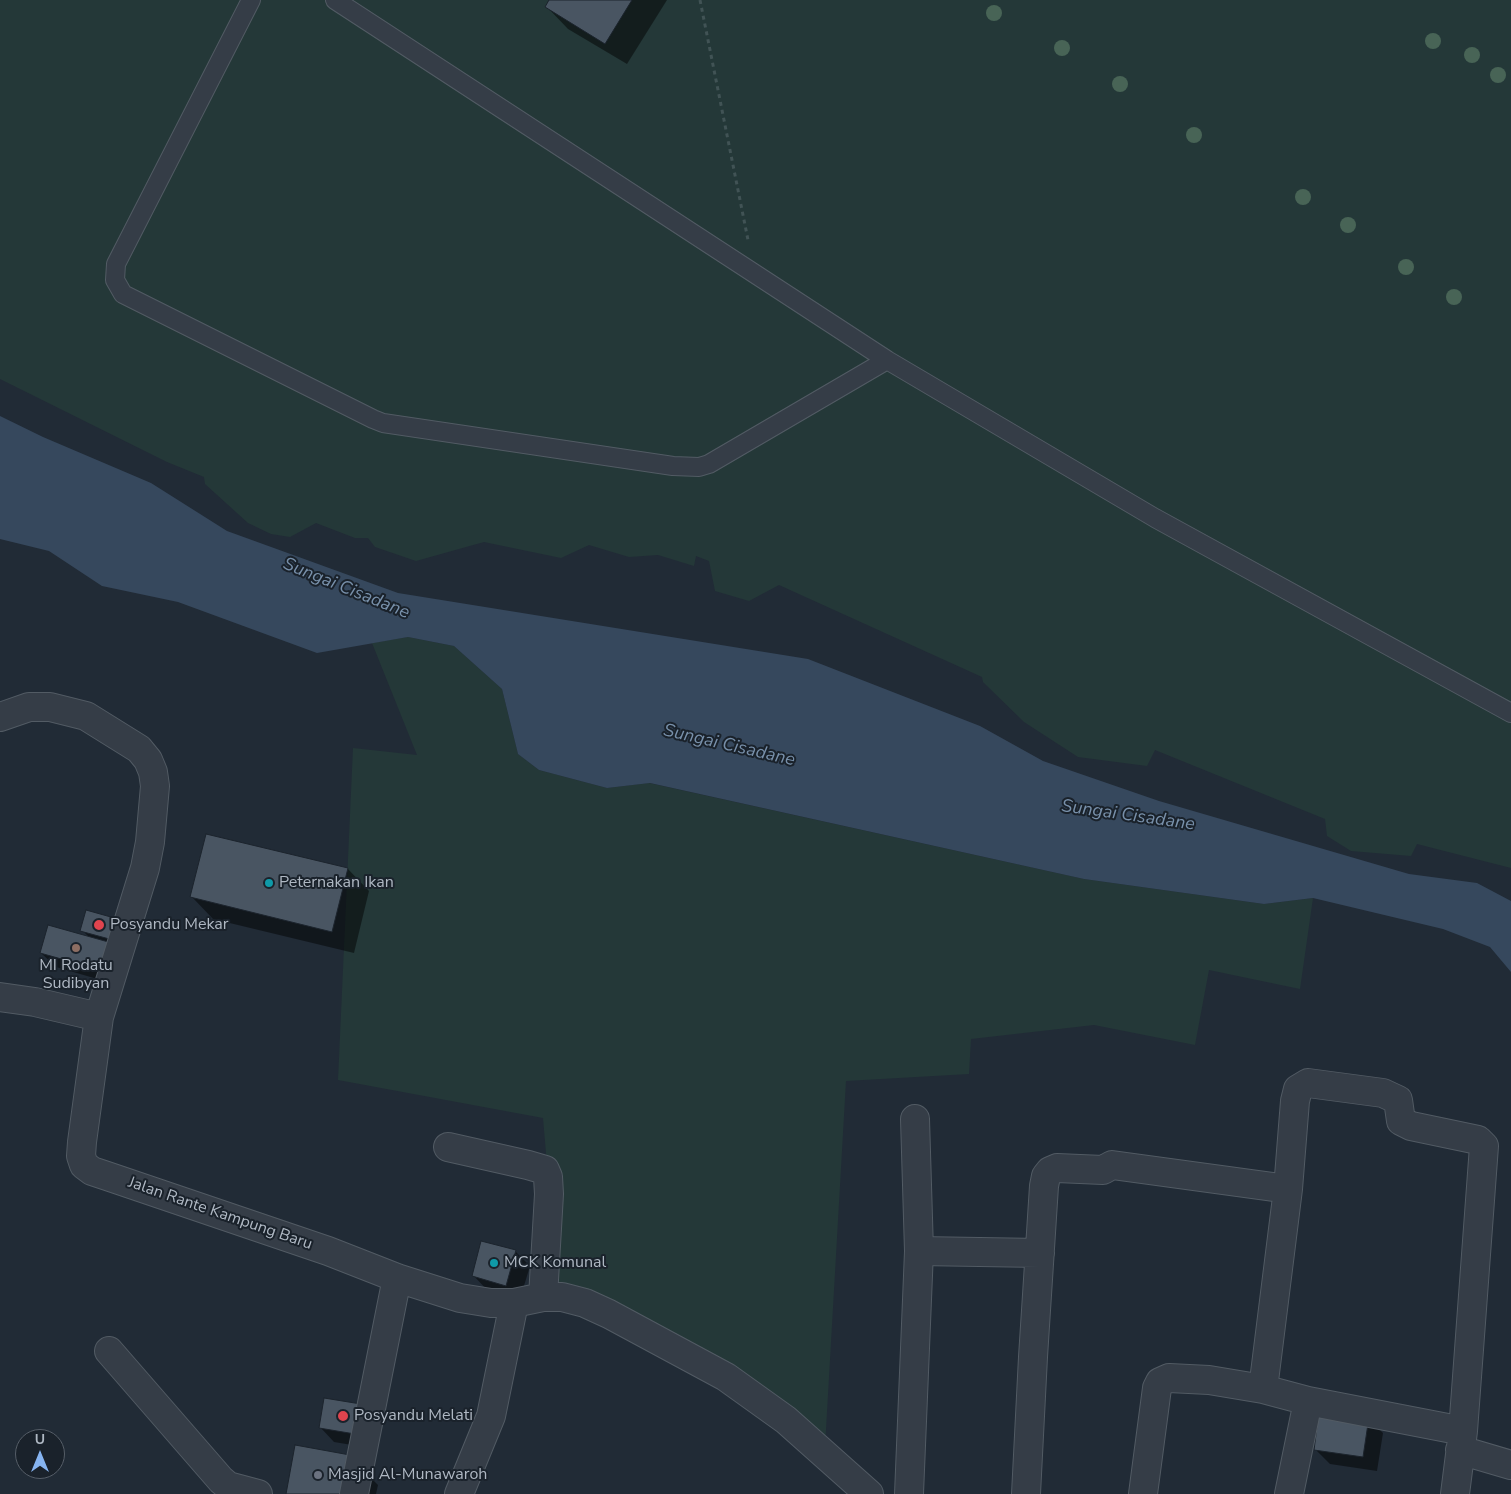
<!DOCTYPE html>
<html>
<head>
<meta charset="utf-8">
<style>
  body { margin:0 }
  #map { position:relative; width:1511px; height:1494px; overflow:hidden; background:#212b36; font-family:"Nunito Sans",sans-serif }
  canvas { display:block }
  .north { position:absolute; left:15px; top:1429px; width:50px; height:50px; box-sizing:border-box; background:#1a222b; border:1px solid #565e68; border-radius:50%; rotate:0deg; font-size:14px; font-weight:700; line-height:20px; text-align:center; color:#afb8c3 }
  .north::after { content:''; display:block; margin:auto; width:18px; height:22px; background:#86b4f1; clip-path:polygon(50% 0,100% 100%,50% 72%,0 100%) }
</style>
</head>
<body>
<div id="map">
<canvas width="1511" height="1494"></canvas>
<div class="north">U</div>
</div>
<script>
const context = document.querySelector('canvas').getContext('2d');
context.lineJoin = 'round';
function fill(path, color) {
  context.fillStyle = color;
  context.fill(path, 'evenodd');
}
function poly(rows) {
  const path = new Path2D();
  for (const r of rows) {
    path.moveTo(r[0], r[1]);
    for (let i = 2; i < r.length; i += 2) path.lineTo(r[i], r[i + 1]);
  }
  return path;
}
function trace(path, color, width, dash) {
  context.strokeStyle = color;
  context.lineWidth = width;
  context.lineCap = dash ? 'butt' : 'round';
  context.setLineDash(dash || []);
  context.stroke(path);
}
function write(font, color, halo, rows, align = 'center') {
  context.font = font + ' "Nunito Sans",sans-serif';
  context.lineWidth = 4;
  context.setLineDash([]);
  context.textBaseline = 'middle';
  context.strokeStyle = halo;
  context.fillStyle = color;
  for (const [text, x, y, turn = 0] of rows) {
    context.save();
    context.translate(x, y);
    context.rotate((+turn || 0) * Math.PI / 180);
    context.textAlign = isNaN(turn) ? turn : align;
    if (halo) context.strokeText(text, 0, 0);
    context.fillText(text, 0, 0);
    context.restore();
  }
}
const green = poly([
  [0,0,549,0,545,7,605,44,632,0,1511,0,1511,868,1417,844,1411,856,1351,851,1327,836,1325,819,1155,750,1147,766,1078,757,1024,722,983,682,982,677,779,585,749,601,715,591,709,561,696,556,694,566,658,555,629,557,589,545,561,558,484,542,416,561,375,547,368,538,355,538,316,523,290,537,271,534,248,523,205,484,204,477,167,462,0,379],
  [408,637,454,646,502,689,518,754,539,770,607,788,649,783,1084,879,1264,904,1313,898,1300,989,1209,970,1195,1045,1094,1025,971,1039,969,1074,846,1081,825,1447,743,1378,557,1281,543,1118,338,1080,353,748,417,755,372,643]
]);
const water = poly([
  [0,416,43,437,151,483,227,531,398,593,808,659,980,726,1043,761,1159,801,1409,874,1477,883,1511,901,1511,972,1490,947,1443,929,1313,898,1264,904,1084,879,650,783,607,788,539,770,518,754,502,689,454,646,408,637,317,653,178,602,102,586,49,551,0,539]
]);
const shadow = poly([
  [551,0,667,0,627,64,568,29,547,7],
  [207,835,348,869,369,891,354,953,213,919,192,897],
  [87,911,119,946,118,985,56,967,41,953,89,937,82,930],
  [515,1251,530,1266,520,1299,487,1290,473,1275],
  [325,1400,376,1449,334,1442,320,1427],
  [1368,1418,1383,1433,1377,1471,1330,1464,1316,1450],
  [349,1456,378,1485,376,1494,287,1494]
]);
const building = poly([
  [549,0,632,0,605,44,545,7,549,0],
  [206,834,348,868,332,932,190,897,206,834],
  [86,910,118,919,113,940,80,931,86,910],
  [48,925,112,943,104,971,40,953,48,925],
  [481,1241,516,1250,506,1286,472,1276,481,1241],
  [324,1398,367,1405,361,1435,319,1428,324,1398],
  [1319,1411,1369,1417,1363,1457,1314,1450,1319,1411],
  [295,1445,350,1455,343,1494,286,1494,295,1445]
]);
const path = poly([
  [700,0,748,240]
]);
const service = poly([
  [251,0,116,264,115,280,123,294,373,419,383,423,673,466,699,467,709,464,887,360],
  [335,0,887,360,1155,518,1511,713]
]);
const minor = poly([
  [0,717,29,707,50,707,86,716,139,749,148,760,153,772,155,786,150,842,145,868,99,1017,82,1142,81,1156,84,1165,92,1171,107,1176,328,1251,397,1278,460,1298,491,1303,514,1303,543,1297,562,1297,585,1303,609,1314,726,1377,786,1420,869,1494],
  [0,997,35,1002,99,1017],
  [448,1147,528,1165,545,1170,548,1177,549,1194,543,1297],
  [919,1251,1040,1253],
  [109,1351,221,1480,228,1486,258,1494],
  [1460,1450,1511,1465],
  [354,1494,397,1278],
  [459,1494,491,1416,514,1303],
  [909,1494,919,1251,915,1119],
  [1026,1494,1033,1357,1044,1186,1046,1176,1050,1171,1057,1168,1103,1170,1112,1165,1288,1189],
  [1143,1494,1157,1388,1160,1382,1169,1378,1209,1380,1263,1389],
  [1289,1494,1308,1401],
  [1455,1494,1463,1431,1484,1146,1478,1140,1411,1126,1401,1121,1398,1100,1383,1093,1308,1083,1298,1089,1295,1101,1288,1189,1263,1389,1308,1401,1463,1431]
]);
const trees = [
  [994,13],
  [1433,41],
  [1062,48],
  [1472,55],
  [1498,75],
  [1120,84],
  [1194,135],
  [1303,197],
  [1348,225],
  [1406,267],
  [1454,297]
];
const markers = [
  [269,883,5,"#0f9aa8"],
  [99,925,6,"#e0444e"],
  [76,948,5,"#8d6e63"],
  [494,1263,5,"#0f9aa8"],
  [343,1416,6,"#e0444e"],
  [318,1475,5,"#6b7280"]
];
const poiNames = [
  ["Peternakan Ikan",279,883],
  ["Posyandu Mekar",110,925],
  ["MI Rodatu",76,966,"center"],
  ["Sudibyan",76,984,"center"],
  ["MCK Komunal",504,1263],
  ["Posyandu Melati",354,1416],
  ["Masjid Al-Munawaroh",328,1475]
];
const streetNames = [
  ["Jalan Rante Kampung Baru",220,1214,19]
];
const waterNames = [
  ["Sungai Cisadane",346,589,22],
  ["Sungai Cisadane",729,746,13],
  ["Sungai Cisadane",1128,816,8]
];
fill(green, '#243838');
fill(water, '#36485d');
fill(shadow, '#0007');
fill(building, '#495562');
trace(building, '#1c242d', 1);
trace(service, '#525b64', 20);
trace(minor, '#525b64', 30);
trace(path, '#415355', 3, [4, 4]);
trace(service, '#353d47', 18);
trace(minor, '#353d47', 28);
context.fillStyle = '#486456';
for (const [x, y] of trees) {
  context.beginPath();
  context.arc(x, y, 8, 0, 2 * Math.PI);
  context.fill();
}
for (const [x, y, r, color] of markers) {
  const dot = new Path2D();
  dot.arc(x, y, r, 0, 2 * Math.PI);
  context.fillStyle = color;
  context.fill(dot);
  trace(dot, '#1a222b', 2);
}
write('16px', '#afb8c3', '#1a222b', poiNames, 'left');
write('16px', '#afb8c3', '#1a222b', streetNames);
write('italic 18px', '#7890aa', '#1a222b', waterNames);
</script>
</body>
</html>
